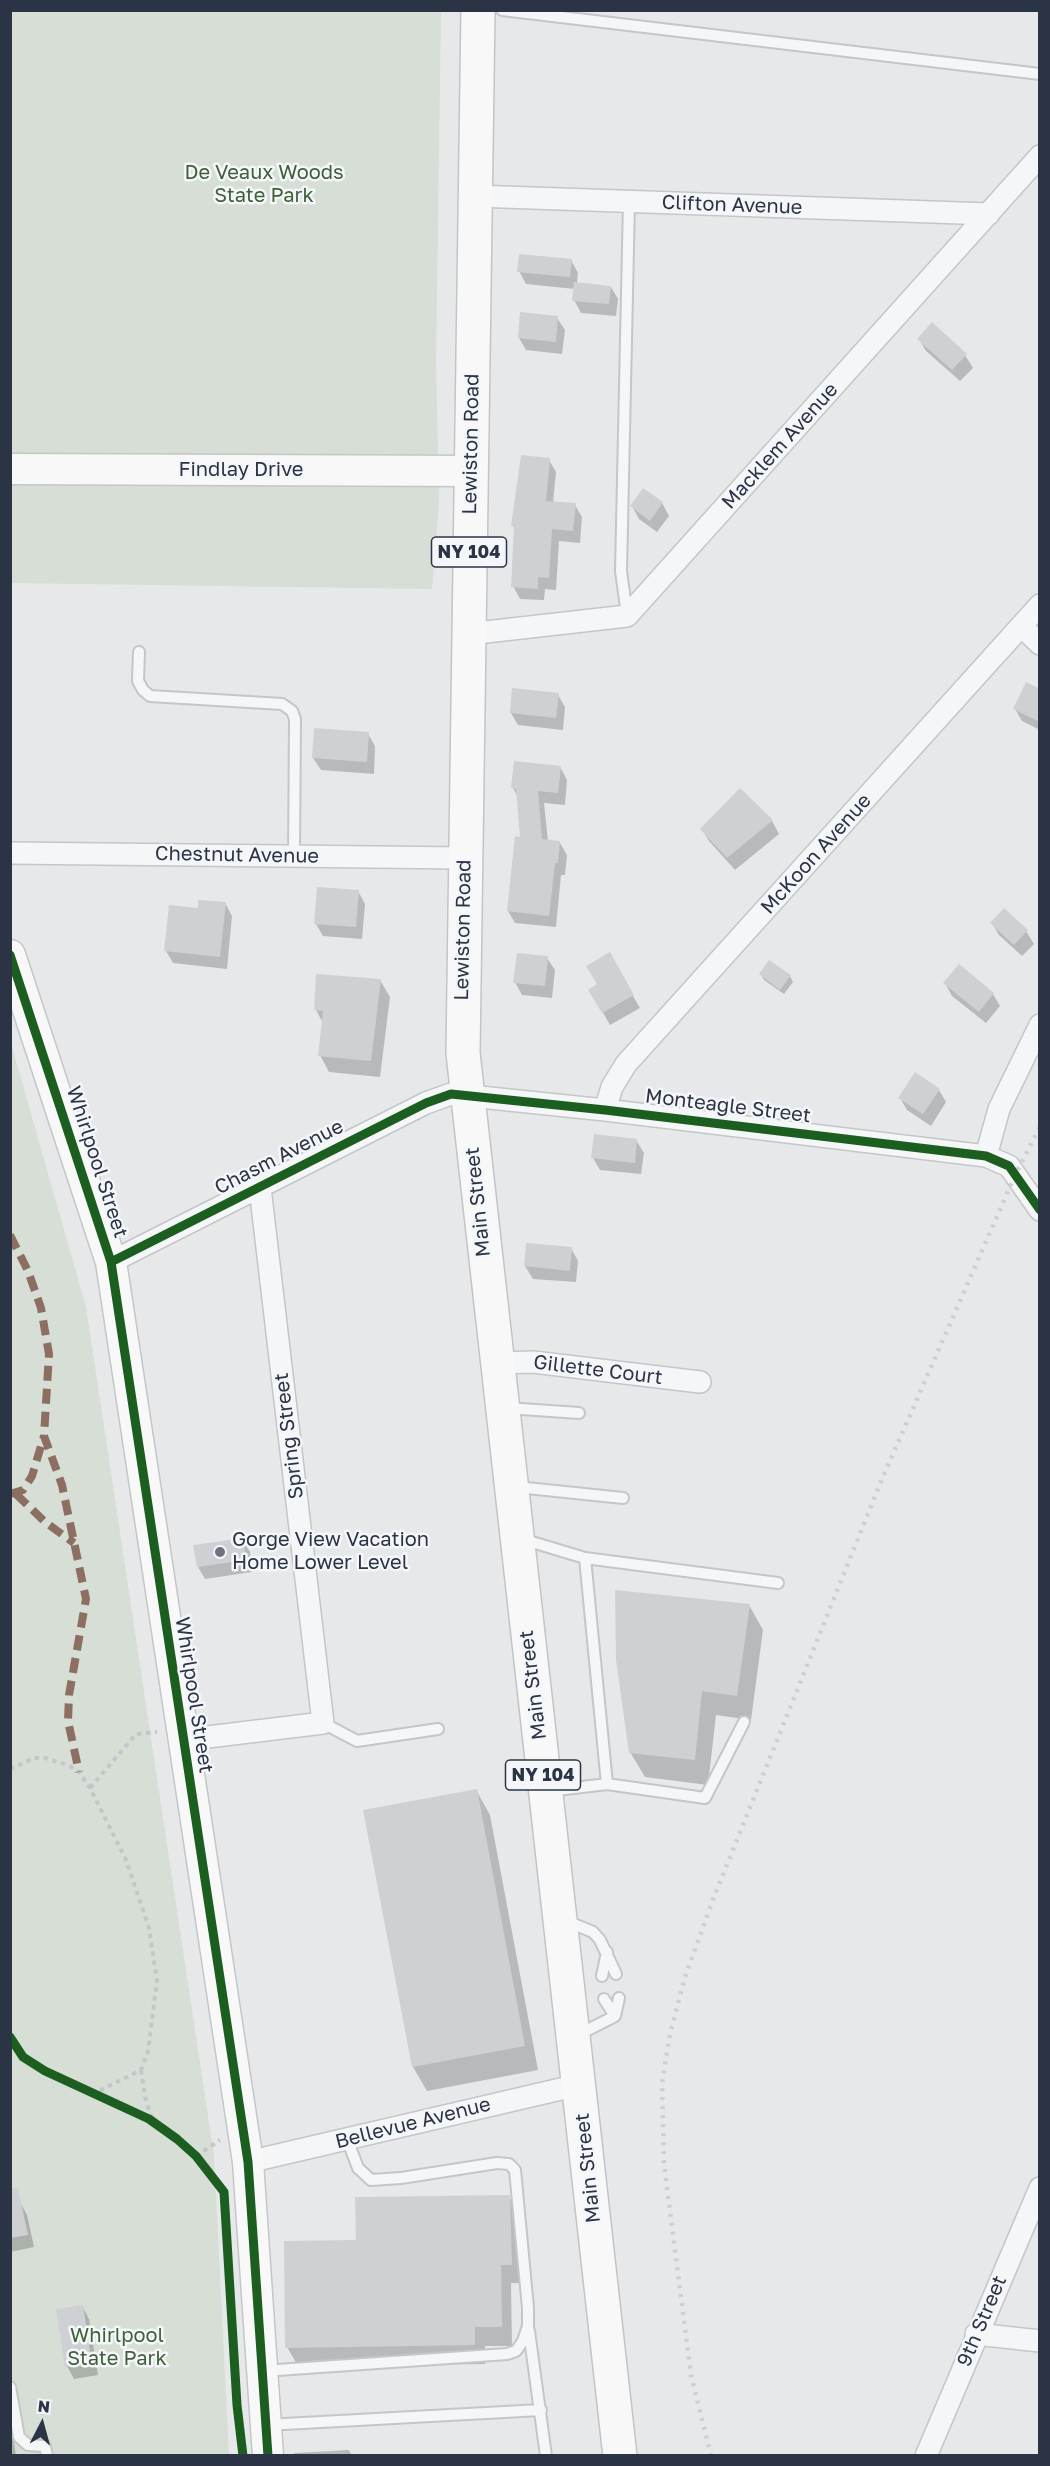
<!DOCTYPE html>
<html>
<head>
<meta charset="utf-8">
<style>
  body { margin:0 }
  #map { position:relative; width:1050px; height:2466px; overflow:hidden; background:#e6e8ea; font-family:"Golos Text",sans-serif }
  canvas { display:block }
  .frame { position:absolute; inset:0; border:12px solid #2b3445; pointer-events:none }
  .north { position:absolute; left:12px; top:2394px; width:60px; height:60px; -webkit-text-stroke:4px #f4f6f9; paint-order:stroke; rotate:6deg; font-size:16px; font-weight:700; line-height:24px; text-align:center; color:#2b3445 }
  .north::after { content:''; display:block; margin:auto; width:21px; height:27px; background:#2b3445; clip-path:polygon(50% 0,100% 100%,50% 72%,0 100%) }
</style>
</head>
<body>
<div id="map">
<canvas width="1050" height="2466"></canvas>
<div class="frame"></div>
<div class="north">N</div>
</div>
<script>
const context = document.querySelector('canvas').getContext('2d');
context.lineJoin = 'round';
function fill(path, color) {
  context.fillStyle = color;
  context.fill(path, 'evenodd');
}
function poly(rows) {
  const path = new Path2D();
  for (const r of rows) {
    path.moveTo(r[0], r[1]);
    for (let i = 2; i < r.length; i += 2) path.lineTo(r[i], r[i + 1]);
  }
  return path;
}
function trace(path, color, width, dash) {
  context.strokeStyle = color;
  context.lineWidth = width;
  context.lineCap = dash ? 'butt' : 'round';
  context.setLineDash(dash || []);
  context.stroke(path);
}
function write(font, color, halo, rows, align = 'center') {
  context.font = font + ' "Golos Text",sans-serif';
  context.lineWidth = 5;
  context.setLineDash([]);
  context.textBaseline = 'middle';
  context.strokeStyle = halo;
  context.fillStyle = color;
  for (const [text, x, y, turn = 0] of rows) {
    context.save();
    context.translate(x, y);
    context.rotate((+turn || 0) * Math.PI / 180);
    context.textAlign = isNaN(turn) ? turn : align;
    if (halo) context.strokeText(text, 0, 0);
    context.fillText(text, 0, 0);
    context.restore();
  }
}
const green = poly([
  [11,11,441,11,436,361,439,503,432,589,11,583],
  [10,1040,86,1307,214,2156,229,2455,11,2455]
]);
const shadow = poly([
  [571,260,578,273,577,283,611,287,618,299,616,316,581,313,574,300,575,289,526,284,519,271],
  [557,318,565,330,562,354,526,350,519,338],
  [919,339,965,355,973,368,960,381,926,351],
  [549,460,556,472,553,503,575,505,582,517,580,543,559,541,556,590,545,589,544,600,520,599,513,586,516,531,512,525],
  [644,490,662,503,669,516,657,532,639,519,632,506],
  [1040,690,1040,730,1022,721,1015,709],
  [558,695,565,707,563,730,518,725,511,713],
  [368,734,375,746,374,774,321,770,313,758],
  [560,767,567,780,565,805,544,803,548,841,560,843,567,855,565,875,561,875,556,927,515,923,508,911,521,839,518,797,513,788],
  [740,790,772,821,779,834,735,870,709,841,702,829],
  [358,891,365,904,362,939,323,936,316,924],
  [225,903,232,916,227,969,173,963,166,951,199,909],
  [992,923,1026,931,1034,944,1022,956,999,935],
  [609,955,640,1008,610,1025,590,990,599,985],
  [547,958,555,970,552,998,522,995,515,982],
  [761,974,790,976,793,982,784,994,764,980],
  [380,980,390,997,380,1077,329,1072,320,1055,323,1023,316,1010],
  [945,983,993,994,1000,1006,986,1023,952,996],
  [939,1090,946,1102,931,1126,907,1110,900,1098],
  [636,1140,644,1153,641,1174,600,1170,593,1158],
  [571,1248,578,1261,576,1282,533,1279,525,1266],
  [242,1539,250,1552,252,1572,205,1579,198,1567],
  [749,1605,763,1630,751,1720,716,1715,708,1785,645,1777,630,1752],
  [476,1790,490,1815,538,2070,427,2091,413,2067],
  [509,2197,520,2216,522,2283,511,2283,512,2346,485,2346,485,2364,298,2366,287,2347,357,2241],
  [20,2202,27,2215,34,2247,10,2252,10,2204],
  [82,2306,89,2319,98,2375,74,2379,67,2366],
  [10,2416,16,2456,10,2456],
  [349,2450,352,2456,294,2456,294,2453]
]);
const building = poly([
  [519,254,572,259,570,277,517,272],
  [574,282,611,286,609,304,572,301],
  [520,312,558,316,556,342,518,338],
  [932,322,967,354,952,370,917,339],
  [521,455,550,458,546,501,576,503,573,531,552,529,549,578,538,577,538,589,511,587,514,526,511,526],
  [643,488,663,502,650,521,630,506],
  [1026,682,1040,689,1040,722,1013,709],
  [512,688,559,693,556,718,510,713],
  [314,728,369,732,367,762,312,758],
  [514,761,561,766,558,793,538,791,542,839,560,841,558,863,555,863,549,916,507,911,515,836,520,837,516,789,511,788],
  [740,788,773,820,727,858,700,829],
  [317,887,359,890,356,927,314,924],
  [198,900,226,902,220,957,164,951,169,905,198,908],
  [1004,908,1028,930,1014,945,990,923],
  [610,952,634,995,602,1013,588,990,597,984,586,966],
  [517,953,548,956,545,986,513,983],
  [769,960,791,975,780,990,759,974],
  [959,964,994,993,979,1012,943,983],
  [316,974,381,979,371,1061,318,1056,323,1011,314,1010],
  [915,1072,940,1089,923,1114,898,1098],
  [594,1134,637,1139,635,1163,591,1158],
  [526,1243,572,1247,570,1271,524,1266],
  [243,1538,246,1560,197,1567,193,1545],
  [615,1590,750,1604,737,1696,702,1691,695,1760,629,1753,616,1660],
  [477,1789,525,2046,412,2067,363,1810],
  [18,2188,28,2235,10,2238,10,2189],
  [510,2195,512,2265,501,2265,502,2327,475,2327,475,2345,285,2348,284,2241,356,2240,355,2197],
  [83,2305,92,2363,65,2367,56,2309]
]);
const path = poly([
  [10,1769,34,1758,45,1758,68,1765,79,1772,90,1788,126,1860,149,1928,157,1981,148,2051,141,2070,95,2093],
  [90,1788,136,1734,157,1732],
  [141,2070,145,2097,153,2122],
  [196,2156,220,2140]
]);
const lane = poly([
  [502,10,1040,74],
  [627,615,621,571,629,201],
  [139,652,138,681,143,690,150,696,282,704,292,711,295,719,294,856],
  [507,1408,579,1413],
  [517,1487,623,1498],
  [522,1539,585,1558,607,1784,549,1791],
  [585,1558,778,1583],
  [323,1723,357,1741,438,1729],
  [607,1784,705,1798,744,1722],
  [566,1921,593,1932,600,1940,616,1974],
  [602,1976,607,1952],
  [604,1999,615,2016],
  [576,2036,615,2016,619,1998],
  [529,2331,546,2456],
  [263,2371,507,2354,516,2351,523,2341,528,2326,528,2308,515,2170,509,2164,497,2163,401,2178,371,2180,358,2168,347,2139],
  [10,2387,19,2437,28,2445,45,2446,47,2456],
  [266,2425,541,2410]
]);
const street = poly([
  [475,196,989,214],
  [1021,626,1040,644],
  [468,634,627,616,1040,156],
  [10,853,464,858],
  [605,1110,612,1087,626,1064,1040,605],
  [986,1156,999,1109,1040,1025],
  [111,1262,426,1103,451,1094,605,1110,986,1156,1009,1166,1040,1210],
  [496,1363,533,1362,700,1382],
  [183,1740,323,1723,260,1188],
  [248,2162,578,2085],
  [976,2334,1040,2341],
  [926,2456,1040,2188]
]);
const secondary = poly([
  [10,469,471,471],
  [10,955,111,1262,248,2162,268,2456]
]);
const primary = poly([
  [478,10,463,1053,620,2456]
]);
const rail = poly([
  [711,2456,691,2375,664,2164,662,2083,670,2034,685,1977,714,1897,882,1479,1016,1173,1040,1127]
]);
const quiet = poly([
  [10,1235,28,1271,41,1308,49,1354,44,1436,62,1485,86,1599,69,1695,68,1721,79,1772],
  [10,1494,23,1490,32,1476,44,1436],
  [16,1494,45,1522,74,1543]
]);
const cycleway = poly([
  [10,955,111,1262,248,2162,268,2456],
  [111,1262,426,1103,451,1094,605,1110,986,1156,1009,1166,1040,1210],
  [10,2037,23,2057,45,2071,149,2119,177,2139,196,2156,224,2192,237,2405,243,2456]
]);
const markers = [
  [220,1552,6,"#6c737f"]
];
const shields = [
  [469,552,75],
  [543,1775,75]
];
const shieldNames = [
  ["NY 104",469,552],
  ["NY 104",543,1775]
];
const parkNames = [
  ["De Veaux Woods",264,173],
  ["State Park",264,196],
  ["Whirlpool",117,2336],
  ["State Park",117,2359]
];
const streetNames = [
  ["Clifton Avenue",732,205,2],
  ["Lewiston Road",471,444,-89],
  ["Macklem Avenue",780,446,-48],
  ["Findlay Drive",241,470],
  ["McKoon Avenue",816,854,-48],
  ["Chestnut Avenue",237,855,1],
  ["Lewiston Road",463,930,-89],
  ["Monteagle Street",728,1106,7],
  ["Chasm Avenue",279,1157,-27],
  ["Whirlpool Street",97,1162,72],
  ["Main Street",478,1202,-96],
  ["Gillette Court",598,1370,7],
  ["Spring Street",289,1436,-97],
  ["Main Street",533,1685,-97],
  ["Whirlpool Street",194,1695,81],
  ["Bellevue Avenue",413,2123,-14],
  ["Main Street",588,2168,-96],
  ["9th Street",982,2321,-67]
];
const poiNames = [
  ["Gorge View Vacation",232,1540],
  ["Home Lower Level",232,1563]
];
fill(green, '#d6ded6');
fill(shadow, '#0003');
fill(building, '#ced0d3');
trace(lane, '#c4c6c8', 14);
trace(street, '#c4c6c8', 24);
trace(secondary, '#c4c6c8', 33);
trace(primary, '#c2c5c8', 36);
trace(path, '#c5c6ca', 4, [4.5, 4.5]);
trace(lane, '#f5f6f7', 10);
trace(street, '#f5f6f7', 21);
trace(secondary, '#f8f8f8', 30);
trace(primary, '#f8f8f8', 33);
trace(rail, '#cecfd2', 4.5, [3, 6]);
trace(quiet, '#8d6e63', 8, [15, 8]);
trace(cycleway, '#1b5e20', 9);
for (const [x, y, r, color] of markers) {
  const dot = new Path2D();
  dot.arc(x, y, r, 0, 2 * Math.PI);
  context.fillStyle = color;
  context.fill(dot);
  trace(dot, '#f4f6f9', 2);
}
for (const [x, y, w] of shields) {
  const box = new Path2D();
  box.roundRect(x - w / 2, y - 15, w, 30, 4.5);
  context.fillStyle = '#f4f6f9';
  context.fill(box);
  trace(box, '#2b3445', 1.5);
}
write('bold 18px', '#2b3445', null, shieldNames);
write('20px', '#3f6138', '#f4f6f9', parkNames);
write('20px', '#2b3445', '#f4f6f9', streetNames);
write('20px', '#2b3445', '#f4f6f9', poiNames, 'left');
</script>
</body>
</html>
